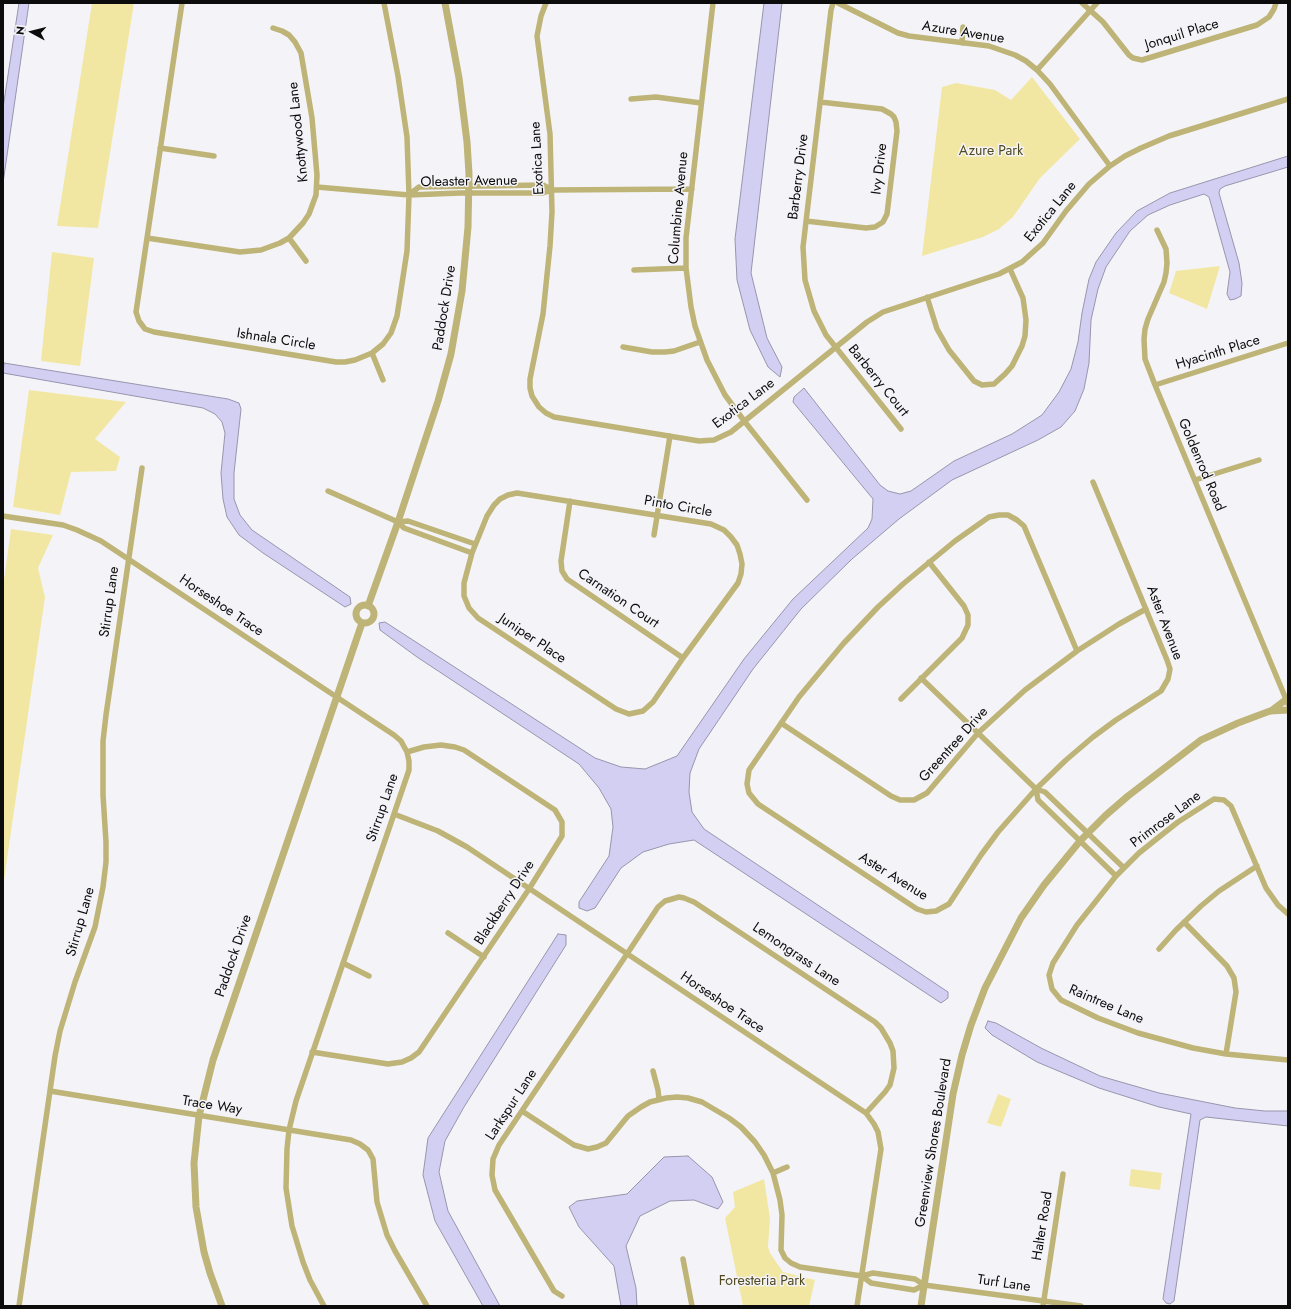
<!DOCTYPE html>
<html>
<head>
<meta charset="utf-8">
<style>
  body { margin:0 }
  #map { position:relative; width:1291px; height:1309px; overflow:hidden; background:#f4f4f8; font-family:Jost,sans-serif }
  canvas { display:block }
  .frame { position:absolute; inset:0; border:4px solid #0c0c0d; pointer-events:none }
  .north { position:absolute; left:12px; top:12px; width:40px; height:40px; -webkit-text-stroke:3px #f4f4f8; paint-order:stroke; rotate:277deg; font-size:11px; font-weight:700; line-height:16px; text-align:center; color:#0c0c0d }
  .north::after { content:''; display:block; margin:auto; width:14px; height:18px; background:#0c0c0d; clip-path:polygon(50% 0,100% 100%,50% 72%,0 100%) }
</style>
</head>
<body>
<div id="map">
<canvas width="1291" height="1309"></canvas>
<div class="frame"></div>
<div class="north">N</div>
</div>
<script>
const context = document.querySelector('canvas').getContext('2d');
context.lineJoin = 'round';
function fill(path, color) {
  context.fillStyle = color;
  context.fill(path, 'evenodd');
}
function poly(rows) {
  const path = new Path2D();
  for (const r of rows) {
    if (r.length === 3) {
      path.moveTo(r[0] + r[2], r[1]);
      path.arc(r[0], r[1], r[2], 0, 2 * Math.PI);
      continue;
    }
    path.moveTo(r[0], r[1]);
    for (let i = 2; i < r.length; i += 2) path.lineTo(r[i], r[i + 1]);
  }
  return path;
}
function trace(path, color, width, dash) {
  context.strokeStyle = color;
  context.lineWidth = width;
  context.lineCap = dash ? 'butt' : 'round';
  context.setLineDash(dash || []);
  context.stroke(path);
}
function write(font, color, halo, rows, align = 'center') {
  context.font = font + ' Jost,sans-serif';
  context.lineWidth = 3;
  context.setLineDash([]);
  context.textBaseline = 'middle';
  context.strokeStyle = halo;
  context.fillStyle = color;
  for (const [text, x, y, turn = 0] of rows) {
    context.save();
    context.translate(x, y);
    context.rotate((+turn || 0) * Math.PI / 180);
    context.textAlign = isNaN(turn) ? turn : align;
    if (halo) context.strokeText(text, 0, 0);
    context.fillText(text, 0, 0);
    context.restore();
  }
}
const green = poly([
  [92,3,134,3,98,228,57,226],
  [1032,77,1080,139,1040,178,1013,217,999,229,983,237,922,256,942,87,956,83,995,90,1011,100],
  [52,252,94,258,80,366,41,361],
  [1220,266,1207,309,1169,293,1176,271],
  [29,390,126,402,95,439,120,457,116,471,71,472,60,515,13,507],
  [11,529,53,535,38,568,45,597,3,887,3,587],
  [998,1094,1011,1099,1001,1127,987,1123],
  [1131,1169,1162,1173,1160,1190,1129,1186],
  [764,1179,770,1218,768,1247,770,1253,783,1272,815,1280,809,1306,743,1306,725,1218,735,1207,733,1192]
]);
const water = poly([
  [19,3,29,3,3,183,3,108,19,3],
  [764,3,782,3,751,273,767,338,782,367,780,377,768,367,750,330,737,280,735,239,764,3],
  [1288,156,1288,167,1225,186,1220,189,1219,193,1239,263,1242,283,1241,296,1235,299,1230,300,1227,294,1230,272,1209,197,1204,194,1170,205,1148,215,1130,231,1106,267,1098,289,1091,320,1089,363,1084,389,1075,411,1061,427,1038,440,952,480,899,519,852,559,801,609,753,669,699,749,690,773,689,792,692,812,704,829,948,992,948,998,941,1003,694,840,669,844,643,852,621,868,595,908,587,911,579,908,579,902,609,856,613,827,611,809,599,788,579,764,417,657,380,630,379,623,385,622,595,758,621,767,645,769,677,756,744,659,793,599,868,528,872,519,873,499,793,402,794,397,804,388,880,485,888,491,900,494,911,491,954,461,1012,434,1042,415,1059,392,1071,369,1078,342,1082,313,1089,279,1096,262,1116,233,1137,211,1170,193,1288,156],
  [4,363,228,399,239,403,241,409,234,473,234,499,240,515,252,530,350,597,351,604,345,607,263,553,239,535,227,517,223,499,221,473,225,433,222,422,215,414,203,408,3,373,4,363],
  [558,934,566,935,566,945,464,1107,445,1141,439,1172,448,1211,500,1306,483,1306,435,1221,423,1175,428,1138,558,934],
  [988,1021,996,1023,1041,1048,1100,1076,1159,1093,1235,1108,1265,1111,1288,1111,1288,1126,1206,1117,1200,1120,1174,1301,1170,1304,1166,1303,1163,1299,1191,1114,1159,1107,1099,1088,1037,1062,992,1035,985,1028,988,1021],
  [688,1156,712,1177,723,1202,718,1209,694,1200,670,1201,640,1216,626,1246,636,1288,637,1306,621,1306,614,1266,579,1227,569,1207,577,1201,627,1194,664,1157,688,1156]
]);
const minor = poly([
  [182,3,136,312,139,321,145,329,154,332,336,362,345,362,355,360,372,353,383,344,391,333,397,316,407,251,409,195,407,137,398,76,384,3],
  [546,3,541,16,537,36,550,134,552,212,550,246,543,314,530,379,530,388,532,396,539,407,546,413,554,417,699,441,714,440,731,432,867,322,883,312,999,274,1022,262,1043,243,1066,211,1089,184,1110,166,1125,156,1141,148,1169,136,1288,99],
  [713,3,686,238,686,268,691,307,695,326,707,360,725,395,745,422,807,500],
  [833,3,831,10,803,247,805,280,814,311,826,335,901,429],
  [838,3,898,33,909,36,989,46,1015,55,1026,61,1037,70,1050,84,1110,166],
  [1082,3,1103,22,1129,55,1133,58,1142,60,1257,25,1269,17,1274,9,1276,3],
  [962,43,963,27],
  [1037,70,1097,3],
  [631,99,656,97,701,103],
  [160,148,214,156],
  [317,187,409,195,460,193,543,193,552,190,692,189],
  [410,194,419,187,543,185,552,190],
  [806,221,866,228,875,227,883,222,887,214,897,131,896,122,894,117,891,114,882,109,820,102],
  [1157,230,1166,249,1167,263,1166,273,1164,282,1148,319,1145,329,1144,339,1145,359,1155,385,1288,704],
  [147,238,240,252,261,250,280,243,289,238,303,223,309,214,316,195,317,175,312,118,301,53,295,42,289,35,282,31,273,28],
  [289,238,306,261],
  [634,270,686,268],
  [927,297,937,329,949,350,974,381,982,385,994,384,1005,374,1012,366,1022,346,1025,336,1026,320,1023,298,1010,269],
  [623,347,652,352,665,352,674,351,700,342],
  [372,353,383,380],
  [1155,385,1288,343],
  [1195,480,1259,460],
  [328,491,398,522,404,528,472,553],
  [517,493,711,524,724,530,731,537,737,545,740,554,742,564,741,574,738,583,683,658,653,702,643,711,629,714,616,709,478,618,469,608,464,596,464,583,472,553,487,516,494,505,500,499,508,495,517,493],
  [570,501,561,561,562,571,567,579,683,658],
  [3,516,63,525,77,530,101,541,394,735,401,741,407,752,409,761,409,770,296,1101,289,1130,287,1149,286,1188,292,1226,303,1262,310,1280,324,1306],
  [398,522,408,521,475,544],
  [654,535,670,436],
  [1077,651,1024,526,1017,520,1008,515,999,515,989,517,955,541,903,584,878,607,843,644,799,697,749,770,747,784,749,793,758,804,917,909,926,912,936,911,949,904,981,855,998,832,1036,789,1066,760,1093,737,1116,720,1161,691,1168,679,1170,669,1167,660,1093,482],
  [921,678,1036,789],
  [901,699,962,638,968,625,968,615,964,606,929,562],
  [781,723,891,796,900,800,914,800,927,793,978,733,1025,690,1077,651,1119,624,1146,609],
  [394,814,438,831,467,847,866,1113,874,1124,878,1132,881,1149,857,1306],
  [1116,876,1038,800,1036,789,1045,792,1124,868],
  [1288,914,1278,905,1266,888,1231,806,1224,800,1214,799,1178,822,1159,837,1139,853,1116,876,1077,925,1053,963,1049,975,1052,989,1061,1000,1098,1018,1138,1033,1193,1048,1226,1054,1288,1060],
  [1184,922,1227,966,1234,978,1236,992,1226,1054],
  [448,933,484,957],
  [1159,949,1176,930,1201,906,1219,891,1257,866],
  [343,963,369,976],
  [312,1052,388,1064,402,1062,411,1058,419,1052,529,889,562,836,562,822,555,810,464,750,455,747,441,745,424,747,407,752],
  [653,1071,658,1090,659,1099],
  [50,1091,351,1140,360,1144,368,1150,373,1159,377,1202,387,1235,395,1251,427,1306],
  [522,1111,574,1145,588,1149,597,1147,606,1143,628,1116,641,1107,650,1102,666,1098,677,1097,688,1098,702,1102,729,1118,741,1127,755,1142,764,1155,773,1173,780,1200,782,1215,781,1250,785,1258,791,1263,800,1267,862,1276,873,1273,915,1279,924,1285,1081,1306],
  [773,1173,787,1167],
  [683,1259,692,1306],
  [862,1276,871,1283,914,1290,924,1285],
  [562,1296,554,1291,495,1190,492,1175,493,1159,499,1145,627,954,658,907,665,901,679,897,684,898,694,902,875,1022,881,1028,890,1043,893,1051,894,1068,890,1085,885,1092,866,1113],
  [19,1306,55,1056,60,1031,75,982,95,927,103,887,106,862,106,842,103,795,103,741,106,715,142,468],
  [1043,1306,1063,1174]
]);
const tertiary = poly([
  [365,614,9],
  [368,606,398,522,438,401,451,354,462,291,468,227,469,174,467,142,459,78,445,3],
  [1271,711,1288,698],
  [222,1306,210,1273,204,1252,196,1207,194,1163,199,1116,213,1060,362,623],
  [921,1306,953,1094,962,1055,971,1025,985,988,1021,918,1044,885,1080,841,1106,815,1128,796,1201,740,1238,723,1270,711,1288,710]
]);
const streetNames = [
  ["Azure Avenue",963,33,9],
  ["Jonquil Place",1182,35,-17],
  ["Knottywood Lane",299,132,-96],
  ["Exotica Lane",538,158,-93],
  ["Ivy Drive",880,169,-83],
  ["Barberry Drive",799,177,-83],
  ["Oleaster Avenue",469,182,-1],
  ["Columbine Avenue",679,208,-85],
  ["Exotica Lane",1051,212,-51],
  ["Paddock Drive",445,308,-81],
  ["Ishnala Circle",276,340,9],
  ["Hyacinth Place",1218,353,-17],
  ["Barberry Court",878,381,51],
  ["Exotica Lane",744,404,-37],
  ["Goldenrod Road",1201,465,67],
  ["Pinto Circle",678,507,10],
  ["Carnation Court",618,599,34],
  ["Stirrup Lane",110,602,-82],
  ["Horseshoe Trace",221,606,34],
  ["Aster Avenue",1164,623,69],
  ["Juniper Place",532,639,34],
  ["Greentree Drive",954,745,-48],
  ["Stirrup Lane",383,808,-71],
  ["Primrose Lane",1166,820,-37],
  ["Aster Avenue",893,877,32],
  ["Blackberry Drive",505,903,-57],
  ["Stirrup Lane",81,922,-74],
  ["Lemongrass Lane",796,955,34],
  ["Paddock Drive",234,956,-71],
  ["Horseshoe Trace",722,1003,34],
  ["Raintree Lane",1106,1005,23],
  ["Larkspur Lane",512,1105,-57],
  ["Trace Way",212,1106,9],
  ["Greenview Shores Boulevard",934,1143,-81],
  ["Halter Road",1043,1226,-81],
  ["Turf Lane",1004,1284,8]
];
const parkNames = [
  ["Azure Park",991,152],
  ["Foresteria Park",762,1282]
];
fill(green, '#f2e7a2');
fill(water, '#d2cff2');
trace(water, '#9794ad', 1);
trace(minor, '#beb477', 5.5);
trace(tertiary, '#beb477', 7);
write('14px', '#0c0c0d', '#f4f4f8', streetNames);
write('14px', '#504920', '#f4f4f8', parkNames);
</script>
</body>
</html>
